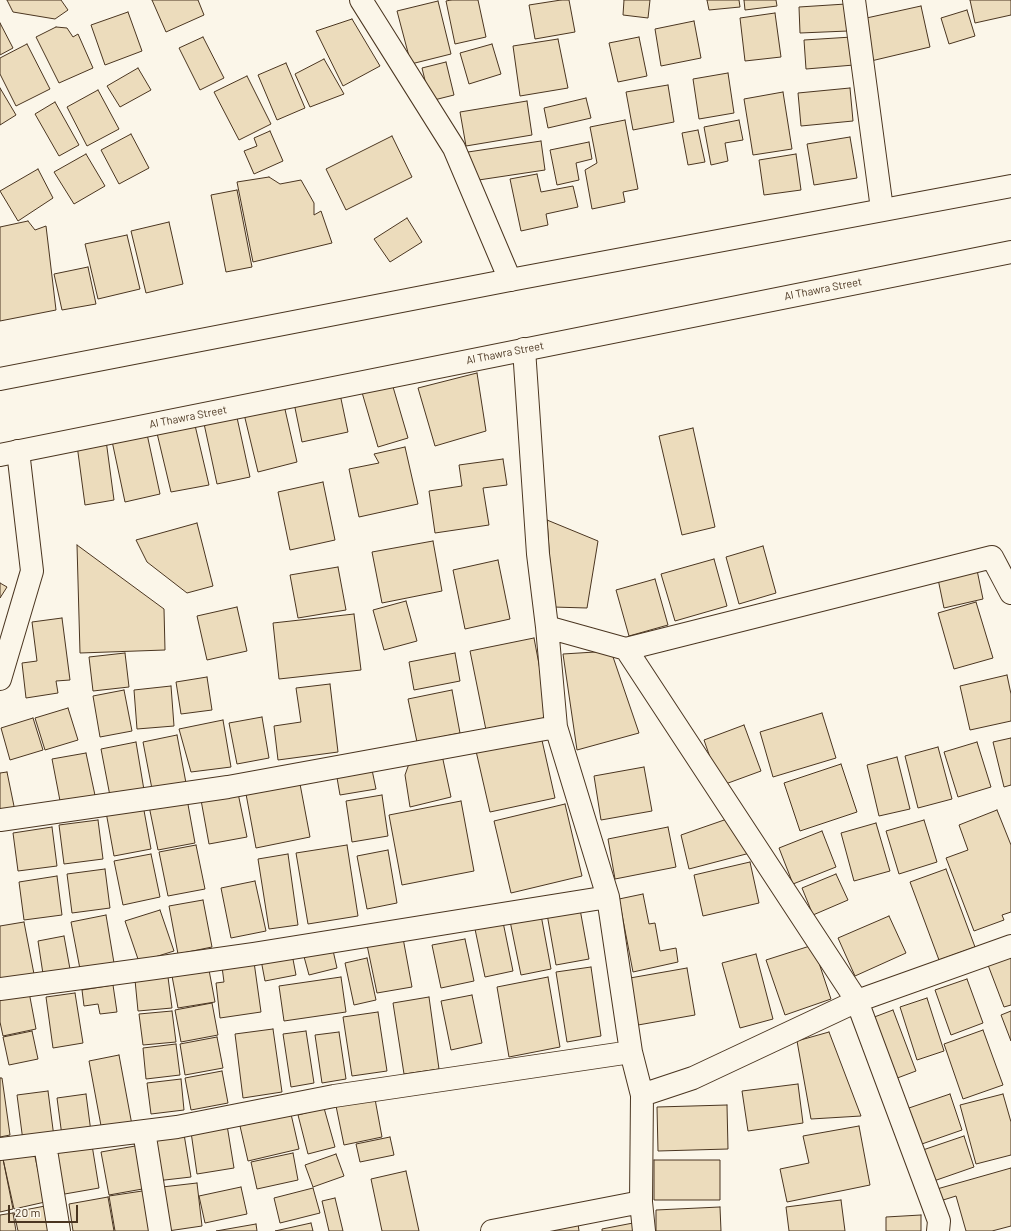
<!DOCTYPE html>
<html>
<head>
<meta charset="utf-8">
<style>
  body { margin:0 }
  #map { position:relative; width:1011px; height:1231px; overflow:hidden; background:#fbf6e9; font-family:Barlow,sans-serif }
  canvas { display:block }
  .scale { position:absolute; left:8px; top:1205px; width:70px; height:18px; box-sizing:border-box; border:2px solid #4a3520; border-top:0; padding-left:5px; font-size:12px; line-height:14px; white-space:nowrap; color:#4a3520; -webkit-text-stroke:3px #fbf6e9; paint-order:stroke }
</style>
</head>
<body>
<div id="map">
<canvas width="1011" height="1231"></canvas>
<div class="scale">20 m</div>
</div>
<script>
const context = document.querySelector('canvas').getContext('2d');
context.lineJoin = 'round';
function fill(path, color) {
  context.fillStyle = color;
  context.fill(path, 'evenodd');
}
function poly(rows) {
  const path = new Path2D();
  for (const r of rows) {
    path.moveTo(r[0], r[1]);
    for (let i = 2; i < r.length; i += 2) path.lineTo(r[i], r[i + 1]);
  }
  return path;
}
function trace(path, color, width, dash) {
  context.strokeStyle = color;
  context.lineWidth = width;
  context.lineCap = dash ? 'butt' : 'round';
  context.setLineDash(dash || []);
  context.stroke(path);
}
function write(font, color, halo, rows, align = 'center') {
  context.font = font + ' Barlow,sans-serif';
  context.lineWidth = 3;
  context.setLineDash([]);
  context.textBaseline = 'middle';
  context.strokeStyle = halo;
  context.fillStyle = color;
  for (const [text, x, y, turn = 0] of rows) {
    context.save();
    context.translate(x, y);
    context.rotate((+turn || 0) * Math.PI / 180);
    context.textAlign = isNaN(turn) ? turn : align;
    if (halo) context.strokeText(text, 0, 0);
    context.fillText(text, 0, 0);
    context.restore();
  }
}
const building = poly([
  [7,0,61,0,68,10,55,19,13,12,7,0],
  [152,0,198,0,204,15,166,32,152,0],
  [451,0,478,0,486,37,455,44,446,1,451,0],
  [561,0,569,0,575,32,535,39,529,5,561,0],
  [624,0,650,0,648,18,623,15,624,0],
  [707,0,739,0,740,7,709,10,707,0],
  [744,0,776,0,777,6,745,10,744,0],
  [970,0,1011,0,1011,15,975,23,970,0],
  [438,1,451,54,411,64,397,11,438,1],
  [846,4,848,31,800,33,799,7,846,4],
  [921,6,930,47,871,61,862,19,921,6],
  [967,10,975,36,949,44,941,18,967,10],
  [128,12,142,51,105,65,91,25,128,12],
  [775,13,781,57,745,61,740,18,775,13],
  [352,19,380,66,343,86,316,31,352,19],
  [694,21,701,58,661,66,655,29,694,21],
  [0,23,13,48,0,55,0,23],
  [56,27,67,28,73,37,78,34,93,68,59,83,36,37,56,27],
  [203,37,224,78,200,90,179,48,203,37],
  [639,37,647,76,618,82,609,43,639,37],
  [852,37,854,65,806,69,804,40,852,37],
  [558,39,568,88,520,96,513,46,558,39],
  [27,44,50,89,16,106,0,74,0,58,27,44],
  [492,44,501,74,469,84,460,53,492,44],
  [324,59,344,94,310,107,295,74,324,59],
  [446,62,454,95,430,101,422,68,446,62],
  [286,63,305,108,277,120,258,75,286,63],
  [138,68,151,90,120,107,107,86,138,68],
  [728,73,734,113,699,119,693,79,728,73],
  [247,76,271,124,239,140,214,92,247,76],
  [668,85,674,122,633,130,626,92,668,85],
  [0,88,16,115,0,125,0,88],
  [850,88,853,121,801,126,798,93,850,88],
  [98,90,119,129,87,146,67,107,98,90],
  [783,92,792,149,753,155,744,99,783,92],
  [586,98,591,118,548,128,544,108,586,98],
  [527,101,532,135,466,146,460,112,527,101],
  [55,102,79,145,59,156,35,114,55,102],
  [625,120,638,189,623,192,625,202,592,209,585,170,597,163,590,127,625,120],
  [739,120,743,140,725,143,728,161,711,165,704,127,739,120],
  [698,130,705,162,688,165,682,133,698,130],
  [270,131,283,161,254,174,244,151,257,146,254,138,270,131],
  [131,134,149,168,119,184,101,150,131,134],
  [392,136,412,177,346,210,326,169,392,136],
  [850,137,857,178,814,185,807,144,850,137],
  [541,141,545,170,472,181,468,152,541,141],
  [589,142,592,159,576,163,579,180,557,185,550,150,589,142],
  [86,154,105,186,74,204,54,172,86,154],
  [796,154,801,190,764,195,759,160,796,154],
  [38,169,53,198,18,221,0,191,38,169],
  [537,174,541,192,573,186,578,207,546,214,548,225,521,231,510,179,537,174],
  [269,177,280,184,301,180,314,203,314,215,321,211,332,243,253,262,237,182,269,177],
  [237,190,252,267,226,272,211,195,237,190],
  [407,218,422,242,390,262,374,239,407,218],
  [28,221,35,230,46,226,56,310,0,321,0,227,28,221],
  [169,222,183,284,146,293,131,231,169,222],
  [127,235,140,289,98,299,85,244,127,235],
  [88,267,96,304,62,310,54,274,88,267],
  [477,373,486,431,435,446,418,388,477,373],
  [391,380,408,438,378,447,361,389,391,380],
  [340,394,348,432,302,442,294,403,340,394],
  [284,405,297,462,258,472,244,414,284,405],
  [236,413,250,477,217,484,203,419,236,413],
  [194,421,209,485,171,492,156,429,194,421],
  [693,428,715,527,682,535,659,436,693,428],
  [147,434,160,494,125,502,112,441,147,434],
  [106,440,114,500,85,505,77,445,106,440],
  [405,447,418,504,359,517,349,469,379,463,374,454,405,447],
  [503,459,507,485,483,488,489,525,435,533,429,491,462,486,459,465,503,459],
  [323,482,335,540,290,550,278,492,323,482],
  [547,520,598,541,587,608,553,607,547,520],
  [197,523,213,586,187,593,147,562,136,540,197,523],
  [433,541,442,591,382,603,372,552,433,541],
  [77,545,164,609,165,650,80,653,77,545],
  [763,546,776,593,739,604,726,557,763,546],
  [714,559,727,606,675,621,661,574,714,559],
  [498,560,510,619,465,629,453,570,498,560],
  [338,567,346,610,298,618,290,575,338,567],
  [977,570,983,599,944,608,938,579,977,570],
  [655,579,668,625,629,636,616,590,655,579],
  [0,583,7,587,0,598,0,583],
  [406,601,417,641,384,650,373,610,406,601],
  [976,602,993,658,954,669,938,613,976,602],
  [237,607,247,651,207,660,197,616,237,607],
  [354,614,361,670,279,679,273,623,354,614],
  [62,618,70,680,56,681,58,693,26,698,22,663,37,661,32,622,62,618],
  [534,638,549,717,486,730,470,651,534,638],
  [611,651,639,733,577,750,563,654,611,651],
  [125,653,129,687,93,691,89,657,125,653],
  [455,653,460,681,414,690,409,662,455,653],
  [1007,675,1011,694,1011,721,970,730,960,686,1007,675],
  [207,677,212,710,181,714,176,682,207,677],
  [330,684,338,752,278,760,274,726,301,722,296,688,330,684],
  [171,686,174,726,137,729,134,690,171,686],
  [124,690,132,731,100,737,93,696,124,690],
  [452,690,460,733,417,742,408,699,452,690],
  [68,708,78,740,45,750,35,718,68,708],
  [822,713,836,758,773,777,760,732,822,713],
  [262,717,269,758,237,764,229,723,262,717],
  [33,718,43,750,10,760,1,728,33,718],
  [223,720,231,767,191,772,179,729,223,720],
  [744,725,761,771,720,786,704,740,744,725],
  [177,735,186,783,152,789,143,742,177,735],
  [541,736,555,798,490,812,476,751,541,736],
  [1011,738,1011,785,1004,787,993,742,1011,738],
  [136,742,144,790,110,796,101,749,136,742],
  [977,742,991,787,958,797,944,752,977,742],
  [938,747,952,799,918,808,905,756,938,747],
  [86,753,96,800,61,806,52,759,86,753],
  [442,755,451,797,410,807,405,775,411,758,442,755],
  [897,757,910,809,879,816,867,765,897,757],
  [841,764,857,812,800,831,784,783,841,764],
  [371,765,376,789,340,795,336,772,371,765],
  [644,767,652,811,601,820,594,776,644,767],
  [7,772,15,811,0,814,0,773,7,772],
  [300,784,310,837,256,848,246,794,300,784],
  [238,793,247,837,209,844,201,800,238,793],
  [382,795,388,836,352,842,346,801,382,795],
  [187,799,195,843,158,850,149,806,187,799],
  [461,801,474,871,402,885,389,815,461,801],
  [565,804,582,876,511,893,494,821,565,804],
  [143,805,151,849,114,856,106,812,143,805],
  [997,810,1011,845,1011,912,1002,915,1004,920,974,931,946,858,968,850,959,825,997,810],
  [730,818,750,853,689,869,681,835,730,818],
  [98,820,103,859,64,864,59,825,98,820],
  [924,820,937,862,899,874,886,831,924,820],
  [876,823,890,871,854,881,841,833,876,823],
  [52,827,57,866,18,871,13,833,52,827],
  [668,827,676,867,615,879,608,839,668,827],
  [822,831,836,867,793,884,779,848,822,831],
  [196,845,205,889,168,896,159,852,196,845],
  [347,845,358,916,308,924,296,853,347,845],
  [388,850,397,903,367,909,357,856,388,850],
  [151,854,160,897,123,905,114,861,151,854],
  [288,854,298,925,269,929,258,859,288,854],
  [750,862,759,903,703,916,694,875,750,862],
  [105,869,110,908,72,913,67,874,105,869],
  [946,869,975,947,939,960,910,882,946,869],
  [836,874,848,900,813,915,802,888,836,874],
  [57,876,62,915,24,920,19,882,57,876],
  [255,881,266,931,231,938,221,888,255,881],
  [643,894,649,924,655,923,660,951,676,948,678,962,633,972,619,899,643,894],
  [203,900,212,947,178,954,169,906,203,900],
  [580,909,589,959,556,965,547,914,580,909],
  [160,910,174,951,139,962,125,921,160,910],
  [106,915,114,963,80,969,71,922,106,915],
  [541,915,551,969,521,975,510,921,541,915],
  [889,916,906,953,855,976,838,938,889,916],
  [24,922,34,974,0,979,0,926,24,922],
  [503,922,513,971,485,977,475,929,503,922],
  [64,936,70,969,43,974,38,941,64,936],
  [403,938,412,987,377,993,367,945,403,938],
  [465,939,474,981,441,988,432,945,465,939],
  [813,945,831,999,785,1015,766,960,813,945],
  [332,946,337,968,309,975,303,953,332,946],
  [292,954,296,975,265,981,261,960,292,954],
  [756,954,773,1019,740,1028,722,963,756,954],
  [1011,956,1011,1005,1004,1007,988,965,1011,956],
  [367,958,376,1000,354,1005,345,963,367,958],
  [254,962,261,1012,220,1018,216,983,224,982,222,967,254,962],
  [591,967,601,1036,567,1042,556,972,591,967],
  [687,968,695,1015,638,1025,630,978,687,968],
  [209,970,215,1002,178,1008,172,976,209,970],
  [168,977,172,1008,138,1011,135,980,168,977],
  [341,977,346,1012,284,1021,279,986,341,977],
  [548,977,560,1047,509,1057,497,987,548,977],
  [967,979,983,1023,951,1035,935,990,967,979],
  [113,985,117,1012,100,1014,98,1004,84,1006,82,990,113,985],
  [29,992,36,1029,3,1036,0,1022,0,998,29,992],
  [75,993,83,1043,53,1048,46,997,75,993],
  [472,995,482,1043,451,1050,441,1001,472,995],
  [429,997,439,1069,404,1074,393,1003,429,997],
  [927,998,944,1051,917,1060,900,1007,927,998],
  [212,1003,218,1035,181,1042,175,1010,212,1003],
  [893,1010,916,1071,892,1080,869,1019,893,1010],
  [172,1011,176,1042,143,1045,139,1014,172,1011],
  [1011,1011,1011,1041,1001,1015,1011,1011],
  [378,1012,387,1071,352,1076,343,1017,378,1012],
  [273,1029,282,1092,243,1098,235,1034,273,1029],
  [983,1030,1003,1085,963,1099,944,1044,983,1030],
  [32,1031,38,1059,9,1065,3,1037,32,1031],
  [306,1031,314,1083,291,1087,283,1034,306,1031],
  [339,1032,346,1079,322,1083,315,1035,339,1032],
  [829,1032,861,1116,811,1119,797,1041,829,1032],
  [217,1037,223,1068,185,1075,180,1044,217,1037],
  [176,1044,180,1075,146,1079,143,1048,176,1044],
  [119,1055,132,1125,102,1131,89,1061,119,1055],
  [222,1071,228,1103,191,1110,185,1078,222,1071],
  [0,1078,2,1078,10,1135,0,1137,0,1078],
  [181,1079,184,1110,151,1114,147,1083,181,1079],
  [798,1084,803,1123,748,1131,742,1091,798,1084],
  [48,1091,54,1137,23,1141,17,1095,48,1091],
  [86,1094,91,1132,62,1136,57,1098,86,1094],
  [950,1094,962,1130,919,1145,906,1109,950,1094],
  [1003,1094,1011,1122,1011,1155,976,1164,960,1105,1003,1094],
  [375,1099,382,1137,344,1145,336,1106,375,1099],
  [727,1105,728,1149,658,1151,657,1107,727,1105],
  [324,1108,335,1147,308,1154,298,1115,324,1108],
  [291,1114,299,1149,248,1161,240,1126,291,1114],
  [227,1125,234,1168,197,1174,191,1132,227,1125],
  [859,1126,870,1185,787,1202,780,1169,809,1163,803,1136,859,1126],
  [184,1134,191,1177,156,1181,150,1138,184,1134],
  [964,1136,974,1167,928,1183,917,1152,964,1136],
  [390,1137,394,1155,360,1162,356,1144,390,1137],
  [92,1145,99,1188,59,1195,52,1152,92,1145],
  [141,1145,148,1188,109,1195,101,1152,141,1145],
  [34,1152,45,1202,14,1209,3,1159,34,1152],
  [293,1153,298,1180,257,1189,251,1162,293,1153],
  [336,1154,344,1176,313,1187,305,1165,336,1154],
  [3,1159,13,1209,0,1212,0,1160,3,1159],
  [654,1160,720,1160,720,1200,654,1200,654,1160],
  [1011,1168,1011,1226,992,1231,966,1231,956,1196,940,1201,937,1189,1011,1168],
  [406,1171,419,1231,382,1231,371,1179,406,1171],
  [197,1183,202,1226,168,1231,162,1187,197,1183],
  [241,1187,247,1214,205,1223,199,1196,241,1187],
  [313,1188,320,1213,280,1223,274,1198,313,1188],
  [149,1190,155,1231,115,1231,109,1196,149,1190],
  [108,1197,114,1231,73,1231,69,1204,108,1197],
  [335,1198,343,1231,329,1231,322,1201,335,1198],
  [841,1200,845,1231,789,1231,786,1207,841,1200],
  [45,1206,50,1231,18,1231,14,1212,45,1206],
  [720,1207,721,1231,656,1231,656,1210,720,1207],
  [13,1213,16,1231,0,1231,0,1215,13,1213],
  [921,1215,921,1231,886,1231,886,1217,921,1215],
  [577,1217,579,1231,545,1231,577,1217],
  [311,1223,313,1231,275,1231,311,1223],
  [633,1223,634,1231,602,1231,602,1229,633,1223],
  [256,1224,257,1231,216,1231,256,1224]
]);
const minor = poly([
  [361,0,454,148,510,280],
  [854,0,882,209],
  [524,349,538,554,547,627,556,727,608,897,631,1052,642,1095,641,1202,644,1231],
  [547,627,626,649,857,1001,939,1221,938,1231],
  [626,649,992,557,1011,593],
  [0,679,32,571,18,451],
  [0,820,228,787,556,727],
  [0,989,155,968,254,954,608,897],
  [642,1095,693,1078,857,1001,1011,946],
  [144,1131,160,1231],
  [45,1144,59,1231],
  [0,1149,177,1127,334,1096,631,1052],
  [492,1231,641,1202]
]);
const major = poly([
  [0,379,510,280,1011,186],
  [0,455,1011,252]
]);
const streetNames = [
  ["Al Thawra Street",823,289,-11],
  ["Al Thawra Street",505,353,-11],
  ["Al Thawra Street",188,417,-11]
];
fill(building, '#ecdcbc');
trace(building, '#4a3520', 1);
trace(minor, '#4a3520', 24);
trace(major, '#4a3520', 24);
trace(minor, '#fbf6e9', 22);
trace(major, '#fbf6e9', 22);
write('11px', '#4a3520', '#fbf6e9', streetNames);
</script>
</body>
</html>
